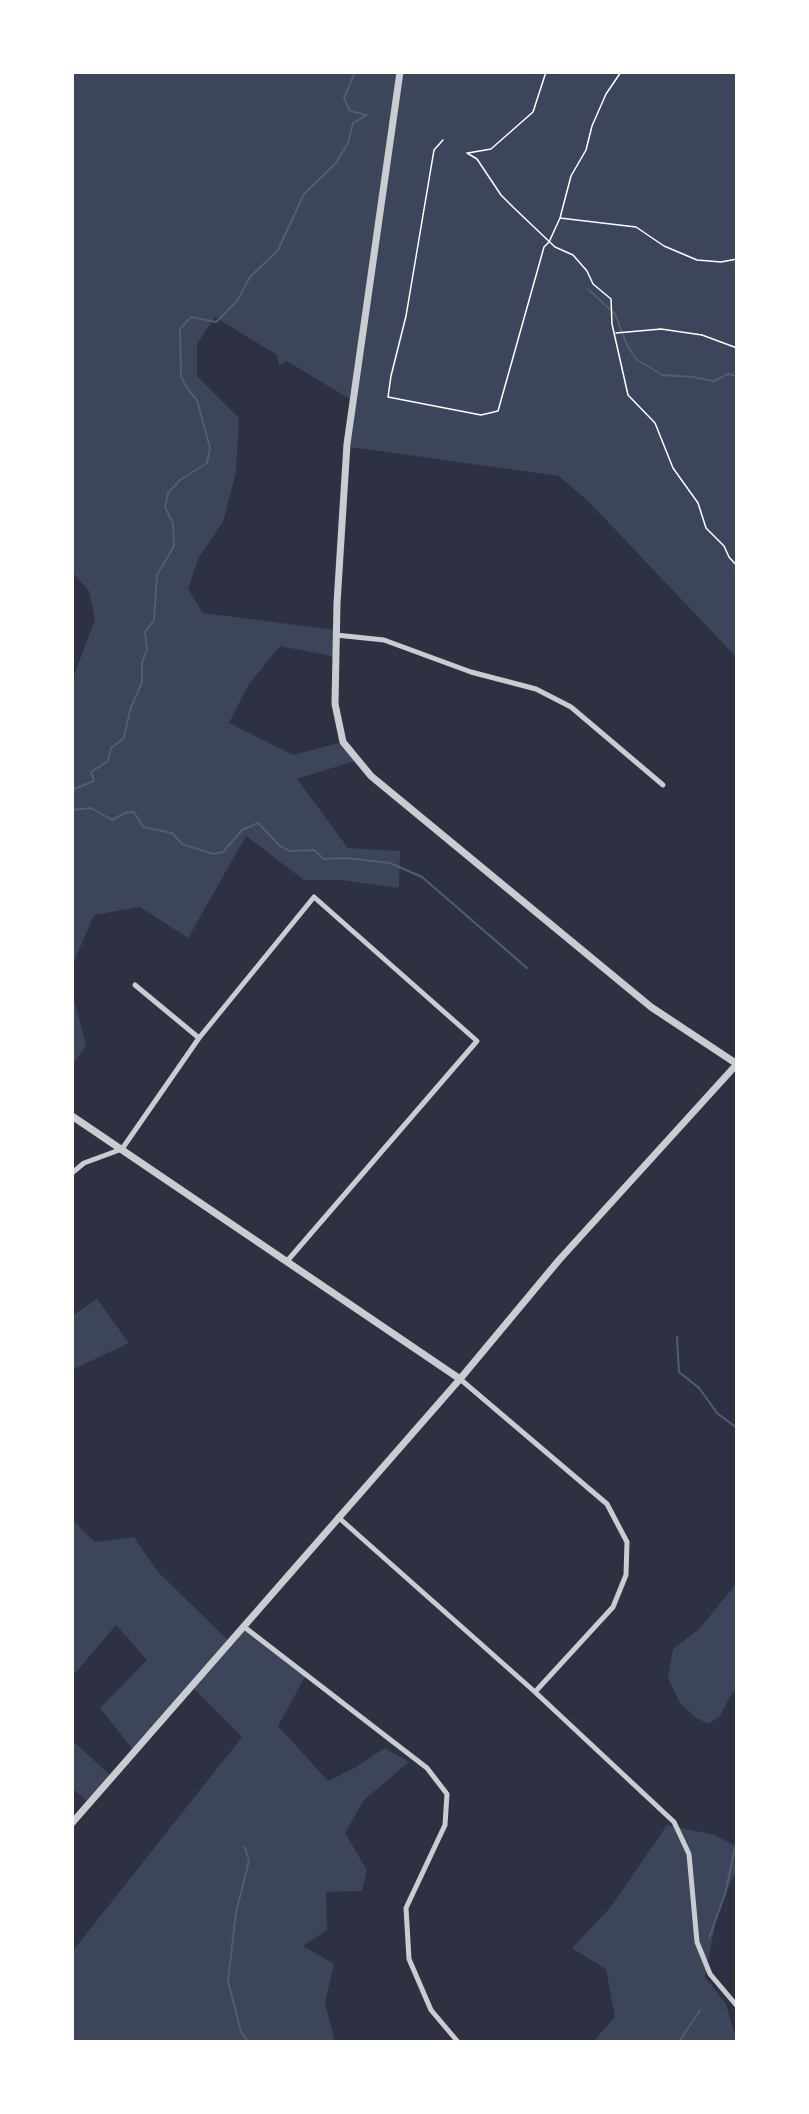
<!DOCTYPE html>
<html>
<head>
<meta charset="utf-8">
<style>
  body { margin:0 }
  #map { position:relative; width:809px; height:2114px; overflow:hidden; background:#2d3142; font-family:Raleway,sans-serif }
  canvas { display:block }
  .frame { position:absolute; inset:0; border:74px solid #fff; pointer-events:none }
</style>
</head>
<body>
<div id="map">
<canvas width="809" height="2114"></canvas>
<div class="frame"></div>
</div>
<script>
const context = document.querySelector('canvas').getContext('2d');
context.lineJoin = 'round';
function fill(path, color) {
  context.fillStyle = color;
  context.fill(path, 'evenodd');
}
function poly(rows) {
  const path = new Path2D();
  for (const r of rows) {
    path.moveTo(r[0], r[1]);
    for (let i = 2; i < r.length; i += 2) path.lineTo(r[i], r[i + 1]);
  }
  return path;
}
function trace(path, color, width, dash) {
  context.strokeStyle = color;
  context.lineWidth = width;
  context.lineCap = dash ? 'butt' : 'round';
  context.setLineDash(dash || []);
  context.stroke(path);
}
const green = poly([
  [72,72,737,72,737,658,589,502,559,476,350,447,356,403,287,361,279,366,277,355,215,317,197,344,197,376,239,418,236,472,223,522,199,557,188,589,203,613,336,630,336,657,280,646,249,684,229,723,293,755,343,742,358,760,297,779,348,848,400,851,399,888,340,880,304,880,246,836,188,938,140,907,94,915,72,966,72,681,95,619,89,591,72,572],
  [72,992,86,1045,72,1066],
  [97,1299,129,1343,72,1370,72,1316],
  [72,1520,95,1542,134,1537,158,1572,229,1641,243,1626,306,1675,278,1726,328,1781,354,1768,385,1748,409,1762,364,1800,345,1833,367,1870,362,1891,326,1892,327,1930,303,1946,334,1964,325,2003,335,2042,72,2042,72,1952,242,1737,191,1686,134,1751,100,1708,147,1660,116,1625,72,1677],
  [737,1583,737,1690,732,1693,720,1716,709,1724,696,1718,680,1703,668,1678,673,1649,699,1629],
  [72,1740,112,1777,89,1803,72,1788],
  [667,1825,715,1835,737,1847,737,1869,718,1910,705,1977,726,2004,737,2042,593,2042,615,2017,606,1969,572,1948,610,1908]
]);
const stream = poly([
  [588,289,615,314,627,345,636,359,662,375,693,377,714,381,728,374,737,376],
  [72,799,74,789,94,781,91,772,108,761,111,748,124,738,130,710,142,682,142,663,147,649,145,632,154,620,157,575,174,546,173,524,165,507,168,493,180,480,207,463,210,448,197,400,187,388,181,376,180,329,191,317,216,322,237,301,250,277,278,250,304,194,336,163,348,143,353,123,367,115,350,111,344,98,355,72],
  [72,810,91,808,112,820,125,813,134,812,143,827,172,833,182,844,213,854,223,852,242,830,258,823,280,846,290,851,314,850,324,859,346,858,390,863,422,877,527,968],
  [677,1337,679,1372,699,1388,717,1413,737,1428],
  [245,1847,249,1861,236,1912,228,1981,241,2032,248,2042],
  [709,1938,725,1894,737,1839],
  [679,2042,700,2010]
]);
const path = poly([
  [443,140,434,150,406,316,391,376,388,397,481,415,498,411,544,247,549,242,560,218,571,176,586,150,592,126,606,94,621,72],
  [467,153,477,159,501,195,514,208,555,247,573,255,587,271,593,284,611,299,612,324,628,395,655,423,673,468,698,503,706,528,724,546,729,557,737,566],
  [468,153,491,149,533,112,546,72],
  [560,218,636,227,664,246,697,260,721,262,737,259],
  [616,333,661,329,702,335,737,348]
]);
const minor = poly([
  [336,635,384,640,471,672,536,689,571,707,663,785],
  [135,985,199,1038],
  [72,1173,84,1163,122,1149,199,1038,314,897,477,1041,288,1260],
  [460,1379,607,1504,627,1542,626,1575,613,1607,535,1692],
  [338,1517,535,1692,674,1822,689,1854,697,1942,710,1974,737,2006],
  [243,1626,427,1768,447,1794,445,1825,406,1908,409,1959,431,2010,458,2042]
]);
const tertiary = poly([
  [400,72,347,444,337,603,335,704,343,742,371,776,651,1007,737,1064],
  [72,1116,460,1379],
  [72,1823,460,1379,559,1260,737,1064]
]);
fill(green, '#3c4559');
trace(stream, '#4f5d75', 2);
trace(path, '#fff', 1.5);
trace(minor, '#caccd0', 5);
trace(tertiary, '#caccd0', 7);
</script>
</body>
</html>
